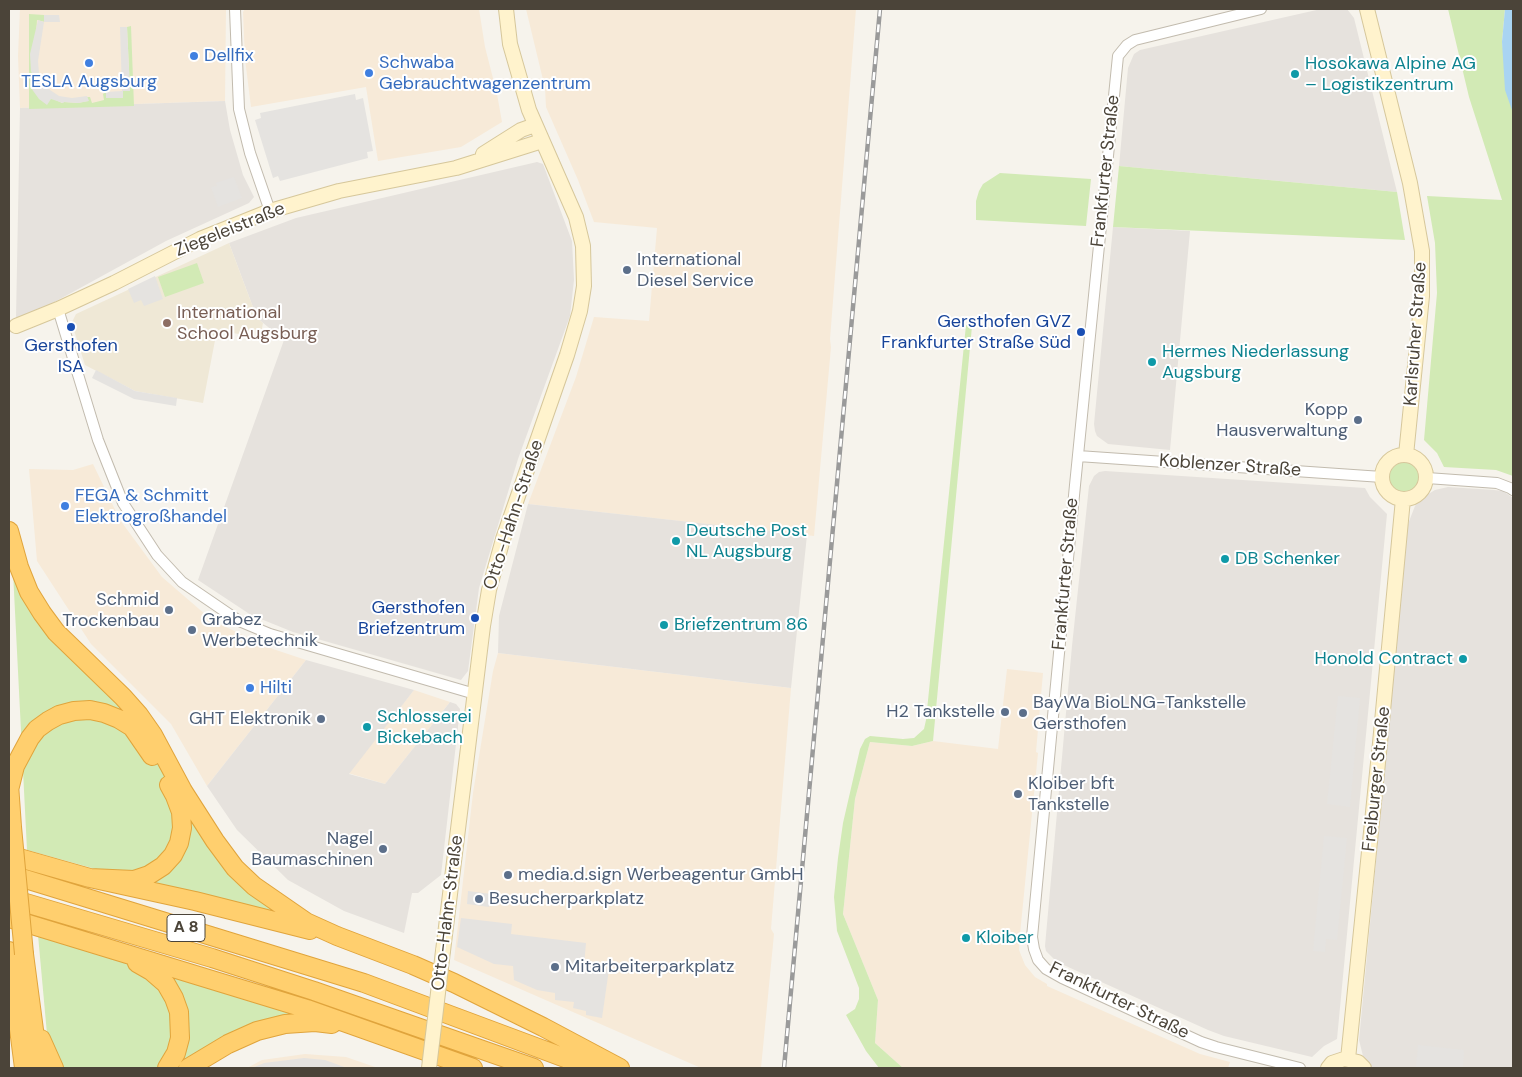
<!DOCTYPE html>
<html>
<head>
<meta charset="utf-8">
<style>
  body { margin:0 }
  #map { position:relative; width:1522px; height:1077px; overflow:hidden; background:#f6f3ec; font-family:"DM Sans",sans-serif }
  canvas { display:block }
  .frame { position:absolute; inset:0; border:10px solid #4b4439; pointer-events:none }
</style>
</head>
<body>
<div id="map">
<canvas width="1522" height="1077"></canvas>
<div class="frame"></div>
</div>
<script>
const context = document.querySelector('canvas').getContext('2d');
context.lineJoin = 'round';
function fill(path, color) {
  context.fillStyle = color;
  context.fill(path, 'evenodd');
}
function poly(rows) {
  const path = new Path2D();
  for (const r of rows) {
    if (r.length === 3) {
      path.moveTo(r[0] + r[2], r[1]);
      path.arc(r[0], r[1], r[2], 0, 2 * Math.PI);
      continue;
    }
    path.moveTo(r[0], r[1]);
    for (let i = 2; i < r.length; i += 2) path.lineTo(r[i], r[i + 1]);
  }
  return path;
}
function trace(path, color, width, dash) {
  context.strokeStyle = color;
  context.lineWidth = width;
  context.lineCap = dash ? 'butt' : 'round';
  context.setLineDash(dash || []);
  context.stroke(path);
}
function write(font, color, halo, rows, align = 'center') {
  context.font = font + ' "DM Sans",sans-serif';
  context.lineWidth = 4;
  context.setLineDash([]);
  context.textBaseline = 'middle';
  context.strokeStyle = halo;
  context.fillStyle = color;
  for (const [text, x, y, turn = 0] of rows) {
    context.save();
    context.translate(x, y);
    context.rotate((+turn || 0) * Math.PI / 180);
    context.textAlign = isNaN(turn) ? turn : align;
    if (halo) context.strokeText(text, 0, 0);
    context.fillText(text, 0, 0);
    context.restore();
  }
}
const commercial = poly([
  [20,9,226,9,225,101,20,108,18,56],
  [245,9,479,9,485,47,497,94,502,122,461,147,378,161,366,87,251,107,245,59,243,12],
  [526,9,856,9,830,339,831,347,814,536,528,504,576,377,594,317,649,321,657,228,594,222,578,180,546,107,545,88],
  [93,464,120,520,162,577,213,621,273,649,306,660,207,786,171,724,91,644,37,561,29,469,73,470],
  [498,653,791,688,771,929,774,934,761,1068,701,1068,454,960,473,793,493,671],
  [1007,669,1043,673,1036,752,1038,753,1020,934,1019,950,1025,965,1035,977,1047,984,1047,986,1200,1054,1230,1062,1228,1068,903,1068,875,1043,878,1000,843,914,855,799,870,742,912,746,933,741,998,749],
  [414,690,450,702,385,784,348,773],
  [305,1054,346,1057,378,1068,247,1068,262,1060]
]);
const industrial = poly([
  [1321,9,1347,9,1354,18,1397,192,1119,166,1128,68,1134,54,1140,50],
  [225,101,230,130,243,175,254,197,249,203,166,241,49,305,16,318,20,108],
  [537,162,543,164,572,241,574,280,570,316,518,459,479,588,468,671,461,680,293,632,251,615,198,580,284,340,257,318,229,243,296,218],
  [1113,227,1190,231,1170,450,1108,444,1097,436,1095,431,1094,424],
  [1105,471,1365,488,1370,497,1387,514,1337,1039,1324,1046,1312,1057,1224,1036,1208,1030,1057,962,1046,951,1045,946,1072,646,1089,486,1094,476,1099,472],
  [1448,487,1494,490,1503,491,1513,498,1513,1068,1371,1068,1363,1056,1359,1040,1408,524,1415,506,1420,499,1435,490],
  [528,504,807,535,791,688,498,653,499,616],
  [306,660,414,690,349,774,385,784,450,702,456,704,460,709,441,875,418,893,412,893,404,933,344,911,288,880,237,830,207,786]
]);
const education = poly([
  [229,243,257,318,263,323,260,338,217,330,203,403,135,391,85,365,73,327,72,322,76,314]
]);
const green = poly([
  [1448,9,1505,9,1502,42,1513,113,1513,476,1496,470,1444,467,1437,453,1424,440,1437,293,1435,243,1427,196,1502,200,1469,97],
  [29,14,44,15,45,22,37,20,33,78,36,84,31,88,62,103,64,102,78,103,88,101,87,97,90,97,92,103,104,100,103,94,106,92,107,98,122,91,130,90,127,27,131,26,134,106,29,109],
  [1119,166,1397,192,1405,240,1113,227],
  [1000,173,1091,179,1086,226,976,220,976,201,979,191,983,184],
  [197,263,204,283,165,297,158,277],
  [966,325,972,326,933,741,912,746,870,742,855,799,843,914,878,1000,875,1043,903,1068,879,1068,866,1051,846,1015,855,1009,859,999,859,988,837,931,834,897,838,858,843,823,860,749,865,739,870,736,903,739,914,738,924,729,926,720],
  [1405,478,16],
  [13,572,133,715,190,806,286,914,117,875,27,850],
  [38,935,124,960,162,981,178,1022,162,1068,63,1068,53,1055,47,1034],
  [163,973,305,1017,184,1068,171,1068,179,1057]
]);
const parking = poly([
  [44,15,59,15,60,22,44,22,38,61,39,73,43,81,50,90,59,96,72,98,87,96,89,101,78,103,64,102,63,103,51,99,47,105,39,99,31,88,36,84,31,71,30,54,38,20,44,22],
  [120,27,127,27,130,91,123,91,123,98,106,98,106,92,122,91],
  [355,94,356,100,363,98,373,151,367,152,368,158,280,181,278,176,273,178,255,120,261,118,260,113],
  [234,177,242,198,218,207,211,187,217,186,216,183],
  [155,276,163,299,144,306,141,300,134,303,128,289],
  [96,370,135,391,177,398,176,406,134,399,92,378],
  [1338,696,1360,698,1350,807,1327,804],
  [1324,836,1347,838,1337,940,1326,939,1325,952,1313,951],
  [468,891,491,894,489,907,467,904],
  [461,918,512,924,511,934,586,943,584,965,609,969,602,1018,586,1015,586,1011,573,1008,574,1002,555,1000,555,993,537,990,514,980,513,966,494,964,457,947],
  [1418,1045,1464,1050,1463,1068,1416,1068],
  [304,1058,325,1060,347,1068,252,1068,264,1063]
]);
const water = poly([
  [1505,9,1513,9,1513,113,1505,90,1502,42]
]);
const street = poly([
  [235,9,239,109,250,153,270,211],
  [1261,9,1135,40,1127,45,1118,56,1075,485,1032,937,1034,949,1038,960,1046,969,1062,978,1201,1042,1216,1047,1300,1068],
  [58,309,98,440,123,503,157,555,182,582,239,621,270,634,475,694],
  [1078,456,1382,477],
  [1427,478,1497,483,1510,488,1513,490]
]);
const secondary = poly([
  [1367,9,1410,183,1422,251,1422,296,1406,455],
  [483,154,521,130,535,125],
  [16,326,58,309,114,283,200,239,270,211,339,191,456,168,542,141],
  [1404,477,22],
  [443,951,483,626,489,590,503,539,567,355,580,311,584,286,583,246,576,217,529,110,510,44,506,9],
  [1348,1059,1380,743,1403,499],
  [1328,1068,1332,1063,1344,1059,1358,1062,1364,1068]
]);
const highway = poly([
  [9,531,19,567,29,592,42,613,56,632,123,697,139,715,153,735,183,791,215,841,235,868,254,886,306,922,337,936,413,965,454,983,543,1027,620,1068],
  [9,784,12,827],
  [9,790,15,766,30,738,37,729,48,721,59,715,74,711,90,710,104,713,119,719,132,727,152,756],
  [9,855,90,878,195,901,310,930],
  [9,874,364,983,592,1068],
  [90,878,134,880,149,875,163,866,173,855,179,843,182,828,181,812,175,796,169,785],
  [9,898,212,958,314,991,534,1068],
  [9,918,307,1009,473,1068],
  [9,951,24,1068],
  [24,954,39,1068],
  [137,963,151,971,166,984,174,998,179,1012,180,1038,176,1053,167,1068],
  [41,1039,54,1068],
  [188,1068,228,1044,257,1031,285,1024,315,1022,332,1024]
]);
const rail = poly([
  [784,1068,880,9]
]);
const secondaryBridge = poly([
  [429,1068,443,951]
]);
const highwayBridge = poly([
  [12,827,24,954]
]);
const markers = [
  [194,56,5,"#3f7fe0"],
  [89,63,5,"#3f7fe0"],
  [369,73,5,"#3f7fe0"],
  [1295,74,5,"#0f9aa8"],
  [627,270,5,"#5c6f8a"],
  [167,323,5,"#8d6e63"],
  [71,327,5,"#1a4fb4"],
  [1081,332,5,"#1a4fb4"],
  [1152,362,5,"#0f9aa8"],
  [1358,420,5,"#5c6f8a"],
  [65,506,5,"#3f7fe0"],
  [676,541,5,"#0f9aa8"],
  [1225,559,5,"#0f9aa8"],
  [169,610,5,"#5c6f8a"],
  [475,618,5,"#1a4fb4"],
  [664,625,5,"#0f9aa8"],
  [192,630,5,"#5c6f8a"],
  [1463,659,5,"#0f9aa8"],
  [250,688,5,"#3f7fe0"],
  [1005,712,5,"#5c6f8a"],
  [1023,713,5,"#5c6f8a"],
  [321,719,5,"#5c6f8a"],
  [367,727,5,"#0f9aa8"],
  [1018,794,5,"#5c6f8a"],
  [383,849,5,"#5c6f8a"],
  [508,875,5,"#5c6f8a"],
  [479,899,5,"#5c6f8a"],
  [966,938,5,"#0f9aa8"],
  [555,967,5,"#5c6f8a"]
];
const shields = [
  [186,928,38]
];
const shieldNames = [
  ["A 8",186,928]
];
const shopNames = [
  ["Dellfix",204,56],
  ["Schwaba",379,63],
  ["Gebrauchtwagenzentrum",379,84],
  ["TESLA Augsburg",89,82,"center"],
  ["FEGA & Schmitt",75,496],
  ["Elektrogroßhandel",75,517],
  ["Hilti",260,688]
];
const cultureNames = [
  ["Hosokawa Alpine AG",1305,64],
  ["– Logistikzentrum",1305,85],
  ["Hermes Niederlassung",1162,352],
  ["Augsburg",1162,373],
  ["Deutsche Post",686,531],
  ["NL Augsburg",686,552],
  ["DB Schenker",1235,559],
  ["Briefzentrum 86",674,625],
  ["Honold Contract",1453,659,"right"],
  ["Schlosserei",377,717],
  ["Bickebach",377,738],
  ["Kloiber",976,938]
];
const streetNames = [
  ["Frankfurter Straße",1106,171,-84],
  ["Ziegeleistraße",230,230,-22],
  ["Karlsruher Straße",1416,334,-86],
  ["Koblenzer Straße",1230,466,4],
  ["Otto-Hahn-Straße",514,515,-72],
  ["Frankfurter Straße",1066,574,-85],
  ["Freiburger Straße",1377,779,-84],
  ["Otto-Hahn-Straße",448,913,-83],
  ["Frankfurter Straße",1119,1001,26]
];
const serviceNames = [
  ["International",637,260],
  ["Diesel Service",637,281],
  ["Kopp",1348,410,"right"],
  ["Hausverwaltung",1348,431,"right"],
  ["Schmid",159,600,"right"],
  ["Trockenbau",159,621,"right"],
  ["Grabez",202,620],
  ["Werbetechnik",202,641],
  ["BayWa BioLNG-Tankstelle",1033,703],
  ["Gersthofen",1033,724],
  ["H2 Tankstelle",995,712,"right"],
  ["GHT Elektronik",311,719,"right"],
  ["Kloiber bft",1028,784],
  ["Tankstelle",1028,805],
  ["Nagel",373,839,"right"],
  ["Baumaschinen",373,860,"right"],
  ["media.d.sign Werbeagentur GmbH",518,875],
  ["Besucherparkplatz",489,899],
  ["Mitarbeiterparkplatz",565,967]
];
const educationNames = [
  ["International",177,313],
  ["School Augsburg",177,334]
];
const transitNames = [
  ["Gersthofen GVZ",1071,322],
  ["Frankfurter Straße Süd",1071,343],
  ["Gersthofen",71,346,"center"],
  ["ISA",71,367,"center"],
  ["Gersthofen",465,608],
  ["Briefzentrum",465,629]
];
fill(commercial, '#f7ead8');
fill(industrial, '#e6e2dd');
fill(education, '#efe8d6');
fill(green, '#d2eab5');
fill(parking, '#e5e3e0');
fill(water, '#a9d4f2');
trace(street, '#c2bbae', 12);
trace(secondary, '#d6c79b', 16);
trace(highway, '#e0a43c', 20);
trace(street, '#fff', 10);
trace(secondary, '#fff3cd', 14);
trace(highway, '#ffcf6e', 18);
trace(rail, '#9a9a9a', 4.5);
trace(rail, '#fff', 2.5, [8]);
trace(secondaryBridge, '#d6c79b', 16, []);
trace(highwayBridge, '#e0a43c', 20, []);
trace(secondaryBridge, '#fff3cd', 14);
trace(highwayBridge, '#ffcf6e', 18);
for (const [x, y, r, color] of markers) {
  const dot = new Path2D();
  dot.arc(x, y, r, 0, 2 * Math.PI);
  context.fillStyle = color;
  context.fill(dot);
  trace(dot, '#fff', 2);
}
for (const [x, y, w] of shields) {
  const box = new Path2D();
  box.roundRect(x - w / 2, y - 13.5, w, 27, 4);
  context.fillStyle = '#fff';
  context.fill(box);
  trace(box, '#4b4439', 1);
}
write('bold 16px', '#4b4439', null, shieldNames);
write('18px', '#366cbe', '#fff', shopNames, 'left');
write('18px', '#0d838f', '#fff', cultureNames, 'left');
write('18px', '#4b4439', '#fff', streetNames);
write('18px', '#4e5e75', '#fff', serviceNames, 'left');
write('18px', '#785e54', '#fff', educationNames, 'left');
write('18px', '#164399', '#fff', transitNames, 'right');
</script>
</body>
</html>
